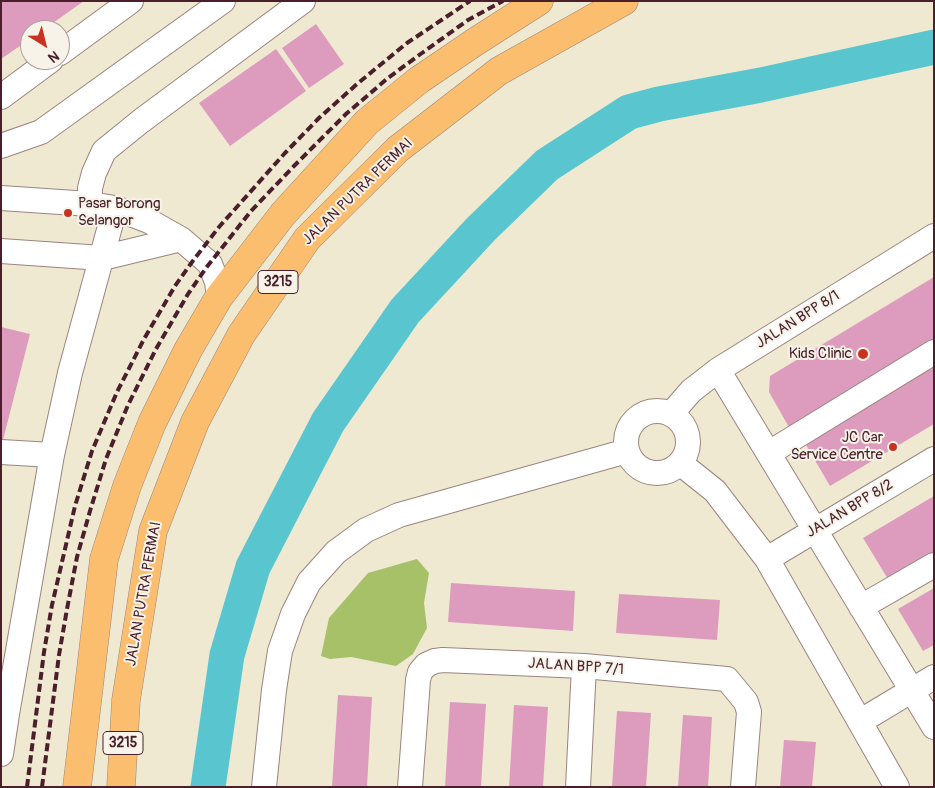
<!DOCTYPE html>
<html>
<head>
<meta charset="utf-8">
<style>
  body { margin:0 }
  #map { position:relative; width:935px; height:788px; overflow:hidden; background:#efe9d2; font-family:Pangolin,sans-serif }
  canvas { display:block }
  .frame { position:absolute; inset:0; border:2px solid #4a1f2b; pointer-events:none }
  .north { position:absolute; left:20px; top:20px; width:50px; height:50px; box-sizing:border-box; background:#f7f3e8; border:1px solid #b29e9c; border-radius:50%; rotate:144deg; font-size:14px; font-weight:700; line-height:20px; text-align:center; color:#4a1f2b }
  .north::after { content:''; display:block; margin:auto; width:18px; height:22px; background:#c8321e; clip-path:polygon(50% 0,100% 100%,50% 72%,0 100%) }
</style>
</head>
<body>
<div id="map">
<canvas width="935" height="788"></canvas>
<div class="frame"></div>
<div class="north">N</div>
</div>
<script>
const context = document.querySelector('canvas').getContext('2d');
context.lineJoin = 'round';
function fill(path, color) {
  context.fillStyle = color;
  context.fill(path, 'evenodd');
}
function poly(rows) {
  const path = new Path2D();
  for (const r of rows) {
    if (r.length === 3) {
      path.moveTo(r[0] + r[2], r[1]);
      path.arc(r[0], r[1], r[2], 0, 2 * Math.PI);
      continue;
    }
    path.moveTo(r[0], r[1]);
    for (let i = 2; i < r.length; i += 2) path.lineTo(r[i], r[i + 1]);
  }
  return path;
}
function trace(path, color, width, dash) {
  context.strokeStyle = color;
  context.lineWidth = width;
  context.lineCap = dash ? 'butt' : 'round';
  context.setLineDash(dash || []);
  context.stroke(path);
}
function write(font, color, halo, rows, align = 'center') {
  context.font = font + ' Pangolin,sans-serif';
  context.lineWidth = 4;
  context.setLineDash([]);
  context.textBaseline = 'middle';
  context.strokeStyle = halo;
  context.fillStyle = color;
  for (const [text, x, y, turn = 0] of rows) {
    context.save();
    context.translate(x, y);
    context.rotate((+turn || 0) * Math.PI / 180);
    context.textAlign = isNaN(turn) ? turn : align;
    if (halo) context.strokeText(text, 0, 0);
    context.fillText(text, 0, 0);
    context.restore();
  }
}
const green = poly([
  [417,559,429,573,424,603,427,628,413,654,396,666,351,657,330,659,321,656,329,618,368,573]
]);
const river = poly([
  [208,787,227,655,253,567,328,422,405,311,481,229,547,165,629,112,659,104,761,85,934,47]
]);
const building = poly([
  [1,1,84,1,43,30,30,30,30,39,1,59],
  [316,24,344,64,309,88,282,48],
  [276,49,306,91,230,146,199,103],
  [934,277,934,343,790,429,769,392,770,376],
  [1,327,30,334,2,444,1,444],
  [934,360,934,424,830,486,802,438],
  [934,496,934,558,891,584,863,538],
  [451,583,575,591,573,631,448,622],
  [934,588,934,645,923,651,898,609],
  [619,594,720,600,717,640,616,633],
  [338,695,372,697,367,787,332,787],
  [450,702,486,704,481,787,445,787],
  [514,705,548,707,543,787,509,787],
  [617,711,651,713,646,787,612,787],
  [683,715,712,717,708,787,678,787],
  [784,740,816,742,812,787,780,787]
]);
const minor = poly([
  [60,53,131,1],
  [1,97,51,60],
  [1,146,41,132,223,1],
  [1,198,90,204,115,208,149,221,181,239,210,264,217,282,219,297],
  [90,204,90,188,94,173,104,151,141,121,303,1],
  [1,251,102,258,181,239],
  [718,370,934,727],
  [657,442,31],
  [671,414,691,391,718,370,934,236],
  [1,452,52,455],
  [769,453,934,352],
  [680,463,715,491,767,559,897,787],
  [767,559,934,459],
  [861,607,934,565],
  [861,721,934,677],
  [1,754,7,714,52,455,70,373,115,208],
  [264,787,274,690,280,651,293,614,309,582,336,552,366,530,399,515,627,451],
  [410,787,418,680,420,672,426,665,435,661,443,660,584,666,727,679,746,702,749,712,743,787],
  [578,787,584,666]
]);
const major = poly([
  [77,787,104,559,127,486,152,423,188,350,219,297,283,214,367,122,419,80,475,42,539,1],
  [121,787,126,700,153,531,195,422,241,335,307,239,398,149,499,71,624,1]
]);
const rail = poly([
  [27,787,44,652,52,605,75,506,92,451,117,392,144,339,175,286,192,262,219,227,285,153,319,118,357,84,407,43,470,1],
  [42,787,59,655,67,609,77,557,90,511,106,459,128,405,156,349,188,294,206,268,251,211,295,165,346,114,388,78,422,53,468,20,503,1]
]);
const markers = [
  [68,213,5,"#c8321e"],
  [863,354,6,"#c8321e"],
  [893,447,5,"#c8321e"]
];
const shields = [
  [278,282,40],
  [123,743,40]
];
const shieldNames = [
  ["3215",278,282],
  ["3215",123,743]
];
const streetNames = [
  ["JALAN PUTRA PERMAI",358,192,-44],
  ["JALAN BPP 8/1",798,320,-32],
  ["JALAN BPP 8/2",850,509,-31],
  ["JALAN PUTRA PERMAI",144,594,-80],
  ["JALAN BPP 7/1",576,667,4]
];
const poiNames = [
  ["Pasar Borong",78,204,"left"],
  ["Selangor",78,221,"left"],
  ["Kids Clinic",852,354],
  ["JC Car",883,438],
  ["Service Centre",883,455]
];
fill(green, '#a6c168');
trace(river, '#59c6cf', 35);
fill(building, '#dd9cbe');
trace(minor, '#9c847e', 26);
trace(major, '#9c847e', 29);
trace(minor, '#fff', 24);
trace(major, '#fbbd6e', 28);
trace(rail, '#4a1f2b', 4, [8, 4]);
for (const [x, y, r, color] of markers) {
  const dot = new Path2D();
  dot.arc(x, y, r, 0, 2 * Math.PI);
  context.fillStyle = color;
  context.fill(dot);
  trace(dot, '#f7f3e8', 2);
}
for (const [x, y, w] of shields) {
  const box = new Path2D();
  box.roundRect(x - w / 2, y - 11.5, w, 23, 4);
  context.fillStyle = '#f7f3e8';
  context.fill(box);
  trace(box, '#4a1f2b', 1);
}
write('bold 14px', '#4a1f2b', null, shieldNames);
write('15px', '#4a1f2b', '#f7f3e8', streetNames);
write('15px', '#4a1f2b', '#f7f3e8', poiNames, 'right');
</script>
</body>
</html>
